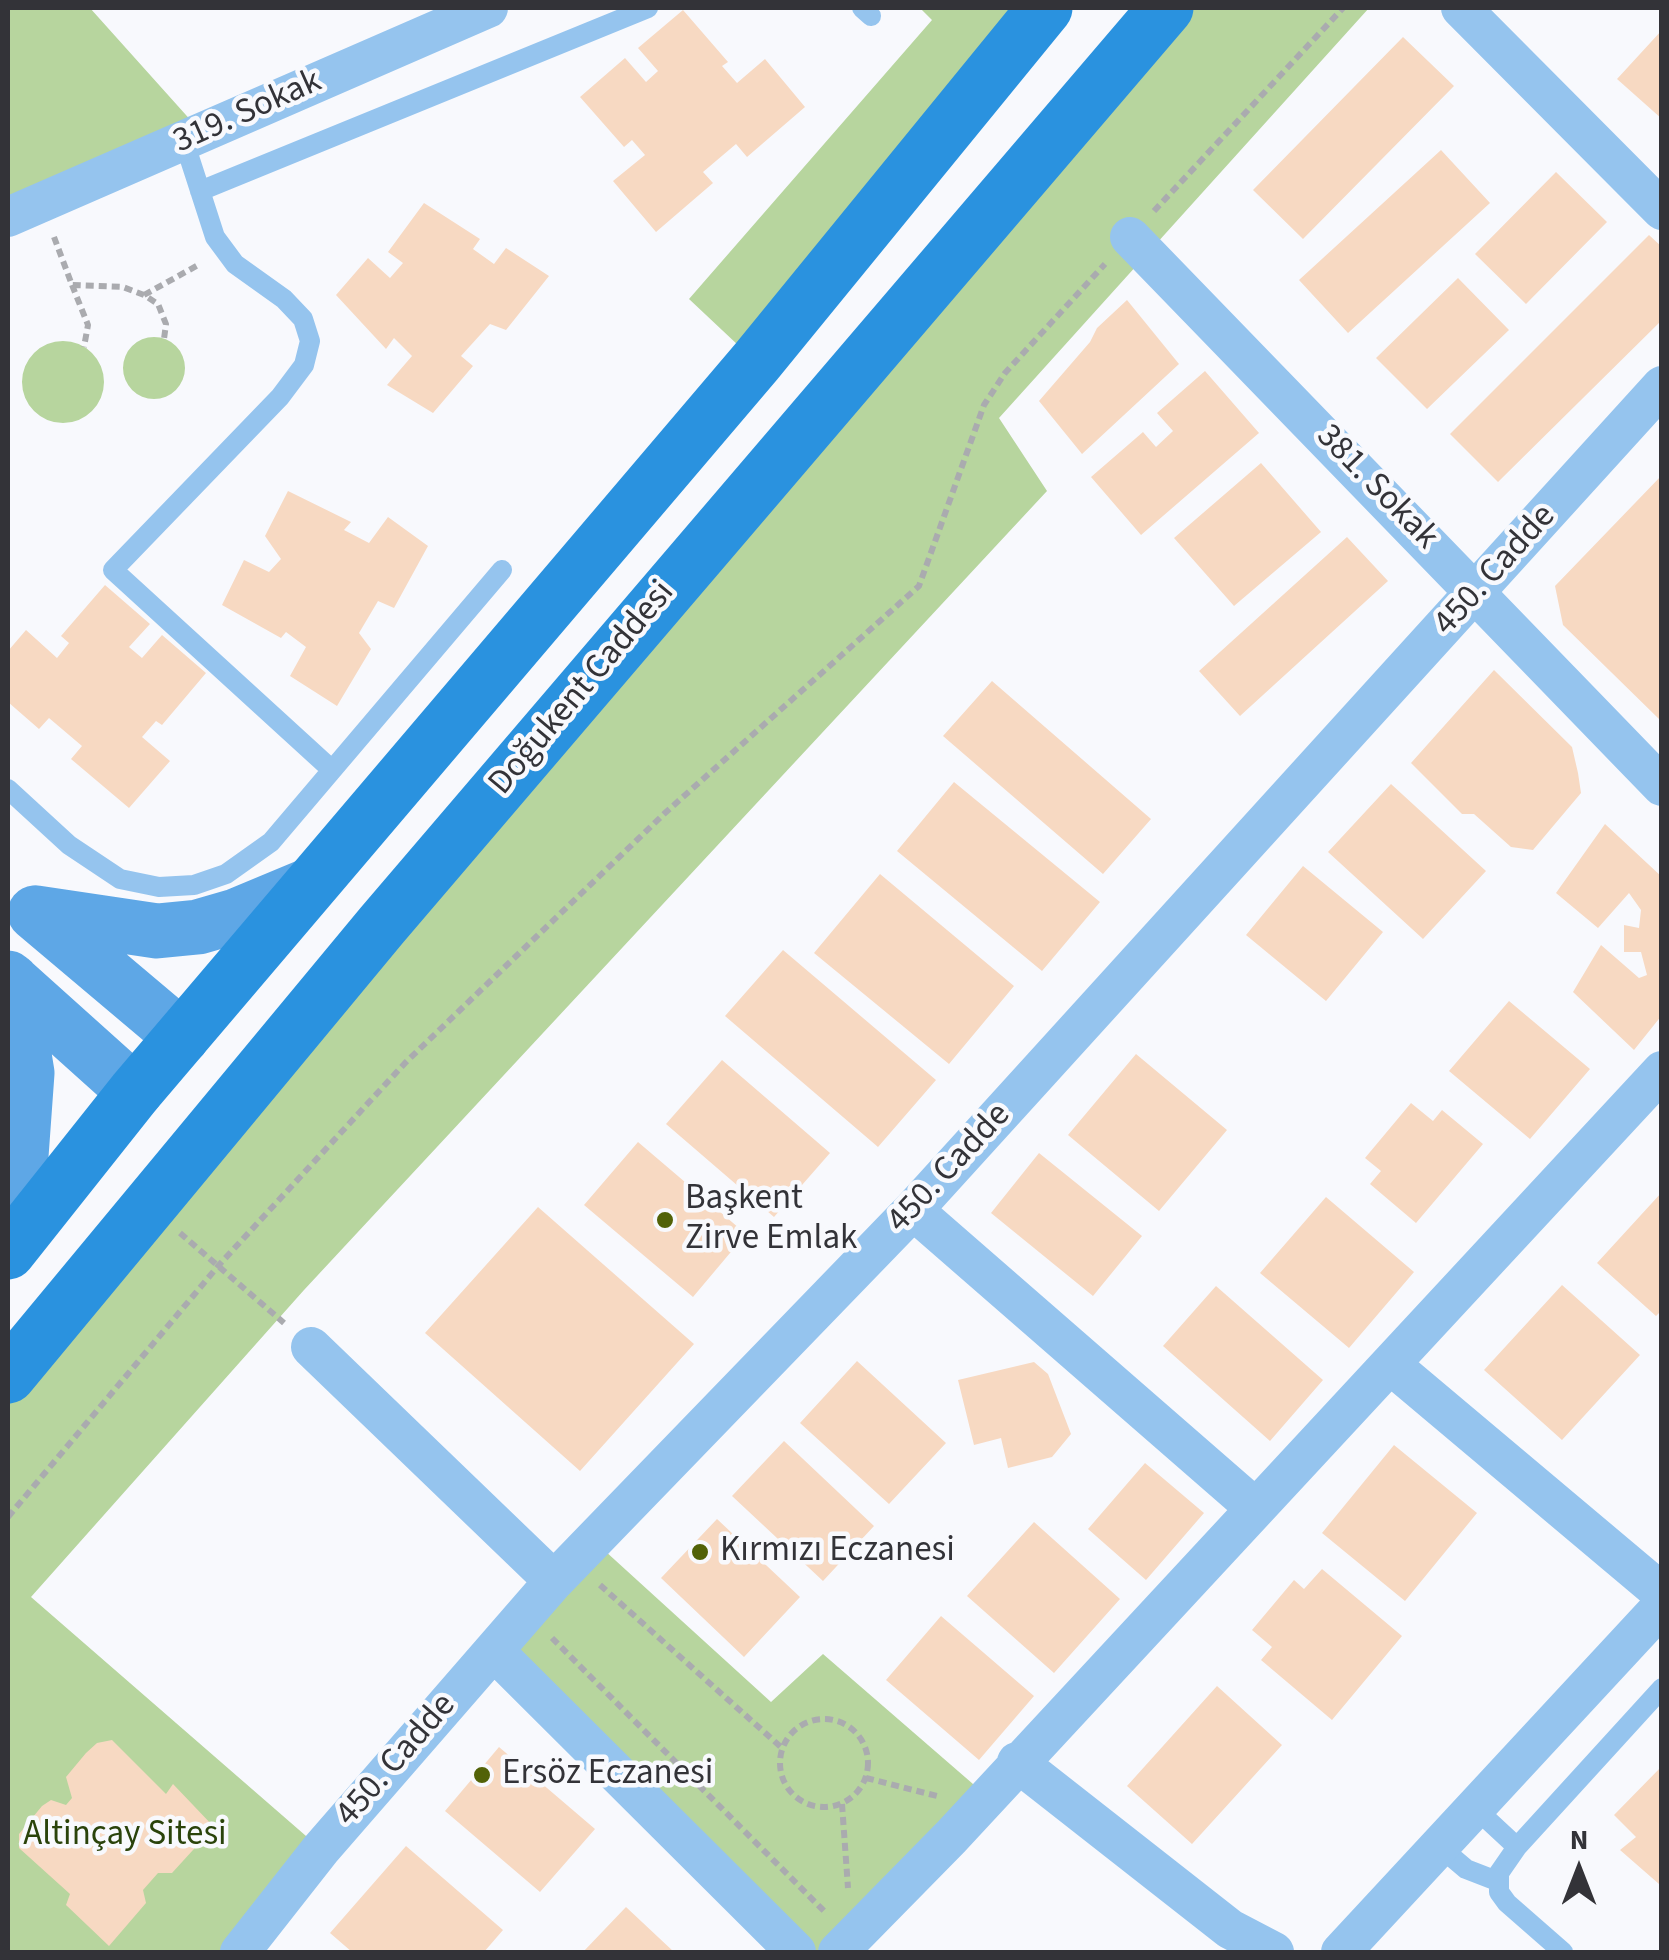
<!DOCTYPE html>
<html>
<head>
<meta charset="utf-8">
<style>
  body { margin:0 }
  #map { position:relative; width:1669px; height:1960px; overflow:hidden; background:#f8f9fd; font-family:"Source Sans 3",sans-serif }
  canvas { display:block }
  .frame { position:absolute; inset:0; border:10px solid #333338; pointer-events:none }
  .north { position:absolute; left:1529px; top:1820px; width:100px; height:100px; -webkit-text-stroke:8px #f8f9fd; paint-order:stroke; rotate:0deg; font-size:28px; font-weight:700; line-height:40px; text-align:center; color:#333338 }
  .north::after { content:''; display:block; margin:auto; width:35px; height:45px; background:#333338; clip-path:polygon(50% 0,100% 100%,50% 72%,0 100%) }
</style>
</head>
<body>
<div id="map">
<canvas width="1669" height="1960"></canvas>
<div class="frame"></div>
<div class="north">N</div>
</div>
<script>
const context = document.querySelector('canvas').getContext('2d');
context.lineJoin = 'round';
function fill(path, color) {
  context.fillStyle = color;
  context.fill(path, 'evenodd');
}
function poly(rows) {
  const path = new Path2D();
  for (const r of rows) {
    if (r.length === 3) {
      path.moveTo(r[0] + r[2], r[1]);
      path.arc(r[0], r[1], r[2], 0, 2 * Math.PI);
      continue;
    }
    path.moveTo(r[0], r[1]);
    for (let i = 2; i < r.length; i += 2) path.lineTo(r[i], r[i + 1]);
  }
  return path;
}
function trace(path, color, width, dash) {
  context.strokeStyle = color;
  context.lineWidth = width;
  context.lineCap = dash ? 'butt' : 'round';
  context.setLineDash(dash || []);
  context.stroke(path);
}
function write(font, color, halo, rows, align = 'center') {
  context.font = font + ' "Source Sans 3",sans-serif';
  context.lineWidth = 9;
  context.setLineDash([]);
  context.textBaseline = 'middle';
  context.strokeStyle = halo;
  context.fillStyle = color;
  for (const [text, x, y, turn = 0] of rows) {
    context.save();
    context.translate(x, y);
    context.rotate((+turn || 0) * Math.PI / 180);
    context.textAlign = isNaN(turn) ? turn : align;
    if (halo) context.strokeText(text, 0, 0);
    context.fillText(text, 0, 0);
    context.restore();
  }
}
const green = poly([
  [8,8,90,8,203,134,8,217],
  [920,8,1045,8,756,362,689,299,932,20],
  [1166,8,1369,8,999,418,1047,491,304,1290,31,1597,321,1849,240,1952,8,1952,8,1376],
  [154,368,31],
  [63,382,41],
  [593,1540,771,1702,823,1654,988,1797,838,1952,796,1952,494,1651]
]);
const building = poly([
  [683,10,728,62,722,66,737,83,765,59,805,107,747,157,736,144,703,172,713,183,656,232,613,181,645,155,632,140,624,147,580,97,625,58,646,82,658,71,638,48],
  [1662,30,1662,119,1617,79],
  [1403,37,1454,86,1303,239,1253,190],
  [1441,150,1490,203,1348,333,1299,280],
  [1556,172,1607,222,1526,304,1475,254],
  [424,203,480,239,473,249,494,264,506,248,549,276,506,330,490,324,461,356,473,366,433,413,387,385,412,356,394,338,386,349,336,295,368,258,390,278,403,263,388,252],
  [1649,235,1662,247,1662,320,1498,482,1450,434],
  [1458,278,1509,330,1427,409,1376,358],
  [1127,300,1179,364,1082,454,1039,401,1090,342,1097,328],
  [1205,371,1259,433,1141,535,1091,477,1143,432,1156,447,1173,431,1157,413],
  [1261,463,1321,532,1234,606,1174,538],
  [1662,475,1662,717,1659,719,1563,625,1555,586],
  [288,491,351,522,344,530,369,543,388,517,428,546,394,608,378,601,359,633,371,649,337,706,290,676,306,647,286,632,281,638,222,605,244,560,269,572,281,559,265,536],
  [1347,537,1388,581,1240,716,1199,671],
  [105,585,150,624,129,647,142,658,162,635,206,673,162,725,156,721,142,737,170,761,129,808,71,759,82,746,49,718,39,729,8,702,8,651,26,630,57,658,69,643,61,636],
  [1494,670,1572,747,1578,773,1581,793,1533,850,1511,847,1474,814,1462,814,1411,763],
  [992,681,1151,819,1103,874,943,736],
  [954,782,1100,902,1042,971,897,851],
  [1391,784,1486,871,1423,939,1328,852],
  [1605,824,1662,877,1662,1015,1634,1050,1573,992,1601,945,1639,978,1647,975,1641,952,1624,952,1624,925,1639,928,1641,910,1629,893,1598,928,1556,893],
  [1303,866,1383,932,1326,1001,1246,935],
  [880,874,1014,986,949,1064,814,953],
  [783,950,936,1080,878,1147,725,1016],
  [1509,1001,1590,1069,1530,1139,1449,1071],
  [1136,1054,1227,1130,1159,1211,1068,1135],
  [722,1060,830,1153,774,1217,666,1124],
  [1411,1103,1433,1121,1442,1110,1483,1144,1416,1223,1370,1184,1381,1171,1365,1158],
  [638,1142,746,1234,693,1297,584,1205],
  [1039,1153,1142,1236,1093,1296,991,1213],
  [1662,1192,1662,1310,1656,1316,1597,1263],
  [1326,1197,1414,1272,1349,1348,1260,1273],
  [538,1207,694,1344,580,1471,425,1333],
  [1562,1285,1640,1355,1562,1440,1484,1370],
  [1216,1286,1323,1380,1270,1441,1163,1346],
  [857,1361,946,1443,889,1504,800,1423],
  [1034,1362,1048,1374,1071,1434,1052,1457,1008,1468,1001,1438,974,1445,958,1380],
  [784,1441,874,1526,823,1581,732,1496],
  [1394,1445,1477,1513,1405,1601,1322,1533],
  [1145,1463,1204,1513,1146,1580,1088,1529],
  [717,1519,800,1597,744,1657,661,1578],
  [1034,1522,1120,1599,1054,1673,967,1596],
  [1322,1569,1402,1636,1332,1720,1261,1660,1272,1647,1252,1630,1294,1580,1304,1589],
  [941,1616,1034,1696,979,1760,886,1680],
  [1217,1686,1282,1745,1192,1844,1127,1786],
  [112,1740,166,1794,173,1784,214,1827,172,1873,158,1873,143,1890,146,1903,109,1946,66,1905,70,1894,19,1848,19,1834,42,1806,51,1800,66,1805,72,1798,66,1777,86,1753,97,1743],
  [499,1747,595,1829,540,1892,445,1811],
  [1662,1766,1662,1882,1659,1884,1620,1850,1636,1837,1614,1815],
  [406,1846,503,1930,484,1952,352,1952,330,1933],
  [626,1907,674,1952,583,1952]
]);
const path = poly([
  [1154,211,1343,8],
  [54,237,72,285,123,287,144,295,158,304,166,324,164,339],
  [72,285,88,325,84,347],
  [144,295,200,264],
  [180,1233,284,1323],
  [8,1517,219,1265,406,1062,665,813,919,586,984,405,1005,373,1105,264],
  [600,1585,782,1748],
  [552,1638,826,1913],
  [824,1763,44],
  [866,1778,937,1796],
  [842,1804,848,1888]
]);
const lane = poly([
  [862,8,871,16],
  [184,141,215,237,235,264,284,299,303,319,310,341,304,365,280,397,113,570,332,770],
  [200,191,648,8],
  [8,789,69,845,120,879,159,887,194,885,226,874,271,842,502,570],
  [1475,1808,1517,1847],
  [1440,1847,1466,1869,1497,1881],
  [1563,1952,1507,1903,1499,1892,1499,1873,1517,1847,1662,1688]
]);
const street = poly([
  [1461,8,1662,210],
  [8,217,488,8],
  [1130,237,1662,786],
  [913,1210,1254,1507],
  [311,1347,554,1581],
  [1391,1365,1662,1593],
  [494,1651,796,1952],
  [1017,1762,1230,1929,1274,1952],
  [240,1952,321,1849,554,1581,913,1210,1662,386],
  [838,1952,951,1837,1662,1071],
  [1341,1952,1662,1606]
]);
const secondary = poly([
  [35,913,182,1037],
  [36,913,157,931,198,927,236,916,308,886],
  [8,978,135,1092],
  [8,1210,21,1156,27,1073,12,981]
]);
const primary = poly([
  [8,1252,135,1092,756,362,1045,8],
  [8,1376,382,925,1166,8]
]);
const markers = [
  [665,1220,10,"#526207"],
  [700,1552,10,"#526207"],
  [482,1775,10,"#526207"]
];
const streetNames = [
  ["319. Sokak",248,113,-24],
  ["381. Sokak",1376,488,46],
  ["450. Cadde",1496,571,-48],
  ["Doğukent Caddesi",583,689,-50],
  ["450. Cadde",950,1169,-47],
  ["450. Cadde",397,1761,-49]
];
const poiNames = [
  ["Başkent",685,1200],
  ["Zirve Emlak",685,1240],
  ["Kırmızı Eczanesi",720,1552],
  ["Ersöz Eczanesi",502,1775]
];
const parkNames = [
  ["Altinçay Sitesi",125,1836]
];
fill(green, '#b7d59e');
fill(building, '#f7d9c2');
trace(path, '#aaabaf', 6, [8, 5]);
trace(lane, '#95c4ee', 20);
trace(street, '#95c4ee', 40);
trace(secondary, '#5ea7e6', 55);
trace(primary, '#2a92df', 55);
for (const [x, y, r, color] of markers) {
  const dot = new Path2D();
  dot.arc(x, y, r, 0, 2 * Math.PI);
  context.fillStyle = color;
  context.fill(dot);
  trace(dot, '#f8f9fd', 4);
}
write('35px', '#333338', '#f8f9fd', streetNames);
write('35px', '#333338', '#f8f9fd', poiNames, 'left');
write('35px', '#2a430b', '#f8f9fd', parkNames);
</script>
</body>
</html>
